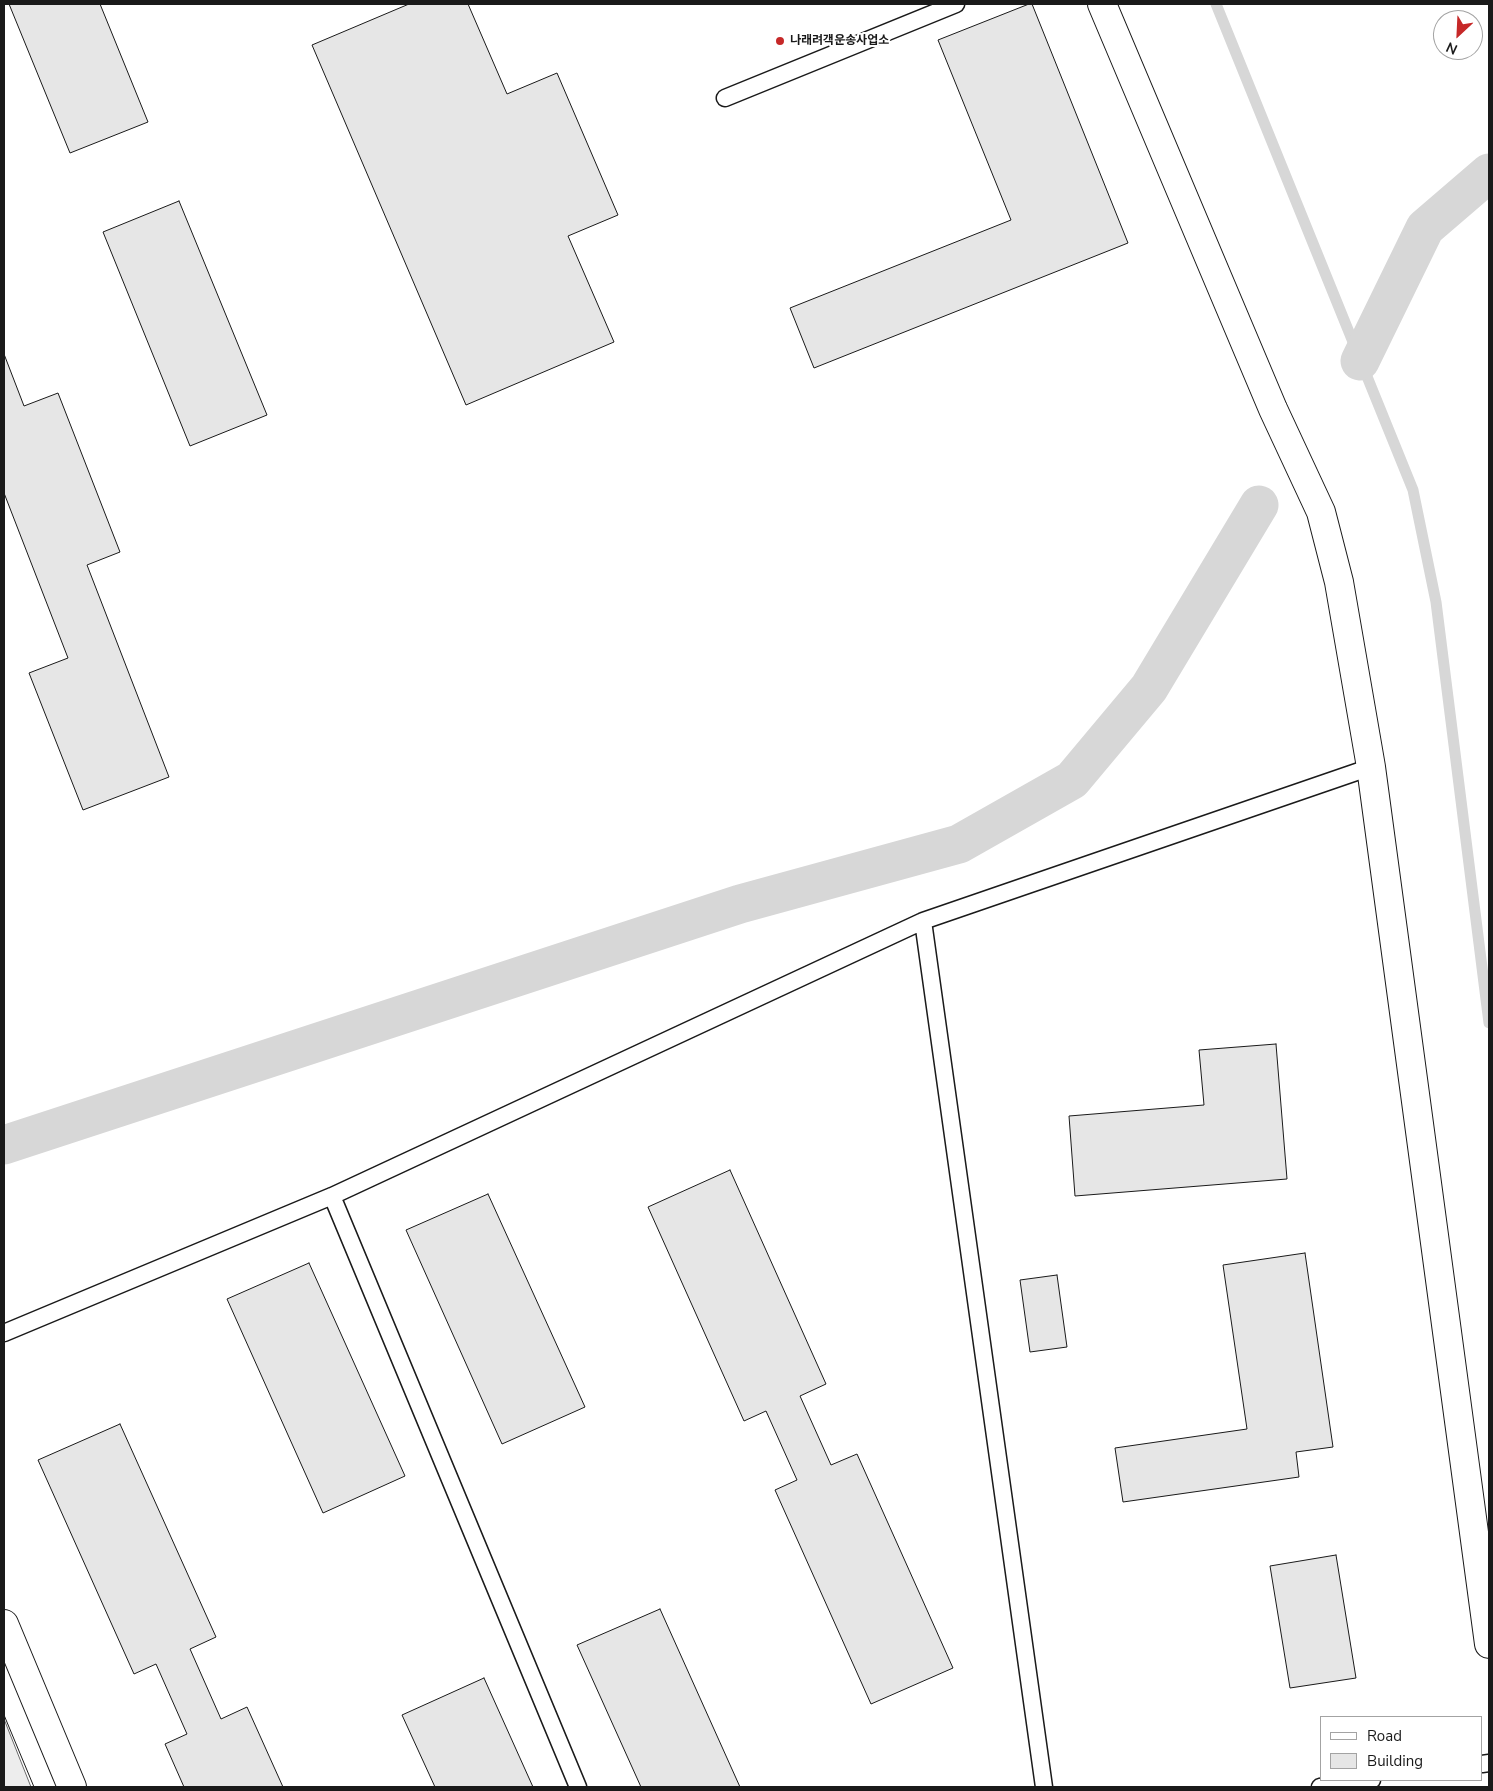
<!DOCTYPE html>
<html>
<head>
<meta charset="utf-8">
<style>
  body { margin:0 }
  #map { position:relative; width:1493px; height:1791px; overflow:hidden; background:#fff; font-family:"Nunito Sans",sans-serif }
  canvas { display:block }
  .frame { position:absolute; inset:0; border:5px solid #1a1a1a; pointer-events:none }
  .legend { position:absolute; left:1320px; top:1716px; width:162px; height:65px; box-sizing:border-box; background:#fff; border:1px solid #a3a3a3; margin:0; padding:6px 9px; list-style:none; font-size:15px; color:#1a1a1a }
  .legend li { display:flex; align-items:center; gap:10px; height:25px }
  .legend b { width:25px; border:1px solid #a3a3a3 }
  .north { position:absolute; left:1433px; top:10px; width:50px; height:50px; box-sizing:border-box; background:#fff; border:1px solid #a3a3a3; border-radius:50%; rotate:205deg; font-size:14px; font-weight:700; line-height:20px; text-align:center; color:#1a1a1a }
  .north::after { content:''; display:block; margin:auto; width:18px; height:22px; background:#c62828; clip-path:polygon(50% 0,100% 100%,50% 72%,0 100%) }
</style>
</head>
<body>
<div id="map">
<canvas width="1493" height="1791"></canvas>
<div class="frame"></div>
<ul class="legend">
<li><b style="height:6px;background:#fff"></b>Road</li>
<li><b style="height:14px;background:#e6e6e6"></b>Building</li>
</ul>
<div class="north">N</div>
</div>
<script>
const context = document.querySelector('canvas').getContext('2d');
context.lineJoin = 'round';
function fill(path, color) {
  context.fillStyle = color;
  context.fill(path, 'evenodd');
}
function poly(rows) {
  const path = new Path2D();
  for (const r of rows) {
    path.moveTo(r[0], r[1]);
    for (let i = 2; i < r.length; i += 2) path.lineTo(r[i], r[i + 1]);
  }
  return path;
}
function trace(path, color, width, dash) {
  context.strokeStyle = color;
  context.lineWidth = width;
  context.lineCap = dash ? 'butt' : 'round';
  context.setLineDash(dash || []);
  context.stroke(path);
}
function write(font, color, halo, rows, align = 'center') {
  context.font = font + ' "Nunito Sans","Noto Sans KR",sans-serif';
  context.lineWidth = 4;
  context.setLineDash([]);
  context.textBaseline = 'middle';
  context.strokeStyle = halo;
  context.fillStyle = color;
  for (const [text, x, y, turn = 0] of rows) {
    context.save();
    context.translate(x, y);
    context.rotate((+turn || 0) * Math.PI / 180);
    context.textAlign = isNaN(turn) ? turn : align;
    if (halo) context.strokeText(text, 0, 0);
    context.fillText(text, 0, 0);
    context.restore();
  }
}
const built = poly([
  [4,1719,31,1787,4,1787,4,1719]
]);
const stream = poly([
  [1216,4,1413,490,1436,602,1489,1023]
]);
const canal = poly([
  [1360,361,1425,228,1489,173],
  [4,1145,740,904,959,844,1072,780,1149,688,1259,505]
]);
const building = poly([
  [9,4,100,4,148,122,70,153,9,4],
  [409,4,468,4,507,94,557,73,618,215,568,236,614,342,466,405,312,45,409,4],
  [1029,4,1032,4,1128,243,814,368,790,308,1011,220,938,40,1029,4],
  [179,201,267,415,190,446,103,232,179,201],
  [4,354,24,406,58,393,120,552,87,565,169,777,83,810,29,673,68,658,4,493,4,354],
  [1276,1044,1287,1179,1075,1196,1069,1116,1204,1105,1199,1050,1276,1044],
  [730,1170,826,1384,800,1396,831,1465,857,1454,953,1668,871,1704,775,1490,797,1480,766,1411,744,1421,648,1207,730,1170],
  [488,1194,585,1407,502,1444,406,1230,488,1194],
  [1305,1253,1333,1447,1296,1452,1299,1477,1123,1502,1115,1448,1247,1429,1223,1265,1305,1253],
  [309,1263,405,1476,323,1513,227,1299,309,1263],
  [1057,1275,1067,1347,1030,1352,1020,1280,1057,1275],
  [120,1424,216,1637,190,1649,221,1719,247,1707,283,1787,184,1787,165,1744,187,1734,156,1664,134,1674,38,1460,120,1424],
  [1336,1555,1356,1678,1290,1688,1270,1566,1336,1555],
  [660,1609,740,1787,641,1787,577,1645,660,1609],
  [484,1678,533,1787,435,1787,402,1715,484,1678]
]);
const lane = poly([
  [725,98,956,4],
  [923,921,1044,1787],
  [332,1196,578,1787],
  [4,1333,332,1196,923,921,1371,767],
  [1482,1764,1489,1763],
  [1320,1787,1372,1780]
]);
const secondary = poly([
  [1102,4,1273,409,1321,512,1339,582,1371,767,1489,1644],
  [4,1624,72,1787]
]);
const tram = poly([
  [4,1715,34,1787]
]);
const markers = [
  [780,41,5,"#c62828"]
];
const poiNames = [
  ["나래려객운송사업소",790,41]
];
fill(built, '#ededed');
trace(built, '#6a6a6a', 1);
trace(stream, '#d7d7d7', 11);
trace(canal, '#d7d7d7', 39);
fill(building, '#e6e6e6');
trace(building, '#1a1a1a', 1);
trace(lane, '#1a1a1a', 19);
trace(secondary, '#1a1a1a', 30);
trace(lane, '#fff', 16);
trace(secondary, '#fff', 28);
trace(tram, '#1a1a1a', 1);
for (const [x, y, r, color] of markers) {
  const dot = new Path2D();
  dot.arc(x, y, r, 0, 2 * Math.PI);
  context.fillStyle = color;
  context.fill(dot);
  trace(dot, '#fff', 2);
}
write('bold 12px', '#1a1a1a', '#fff', poiNames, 'left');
</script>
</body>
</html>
